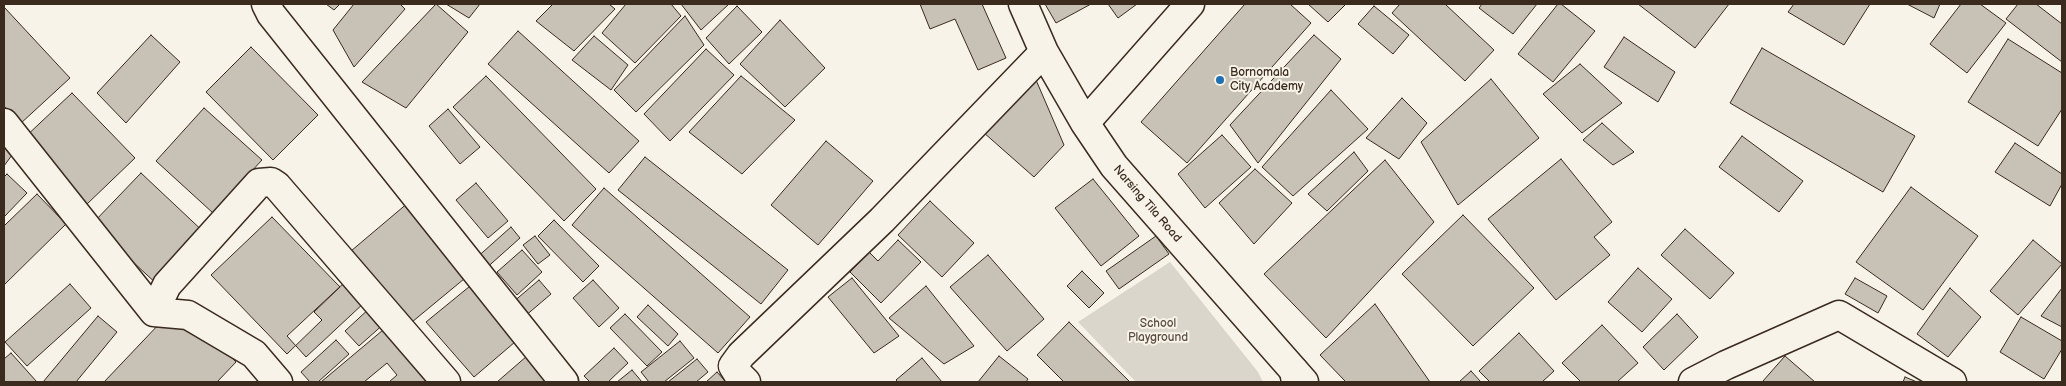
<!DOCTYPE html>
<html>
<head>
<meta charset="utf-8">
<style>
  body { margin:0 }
  #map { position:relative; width:2066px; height:386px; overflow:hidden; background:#f7f3e8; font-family:"Balsamiq Sans",sans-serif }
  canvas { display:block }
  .frame { position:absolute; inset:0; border:5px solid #3b2a1e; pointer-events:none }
</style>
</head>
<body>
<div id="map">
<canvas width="2066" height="386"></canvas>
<div class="frame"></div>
</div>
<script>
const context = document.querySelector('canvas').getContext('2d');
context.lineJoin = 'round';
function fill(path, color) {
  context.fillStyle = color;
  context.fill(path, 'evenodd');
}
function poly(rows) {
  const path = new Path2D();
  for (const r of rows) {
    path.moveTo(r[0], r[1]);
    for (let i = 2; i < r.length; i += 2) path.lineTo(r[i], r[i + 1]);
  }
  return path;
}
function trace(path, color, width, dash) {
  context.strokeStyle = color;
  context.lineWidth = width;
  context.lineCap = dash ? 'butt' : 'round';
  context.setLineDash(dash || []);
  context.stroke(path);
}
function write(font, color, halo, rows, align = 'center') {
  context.font = font + ' "Balsamiq Sans",sans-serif';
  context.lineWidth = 4;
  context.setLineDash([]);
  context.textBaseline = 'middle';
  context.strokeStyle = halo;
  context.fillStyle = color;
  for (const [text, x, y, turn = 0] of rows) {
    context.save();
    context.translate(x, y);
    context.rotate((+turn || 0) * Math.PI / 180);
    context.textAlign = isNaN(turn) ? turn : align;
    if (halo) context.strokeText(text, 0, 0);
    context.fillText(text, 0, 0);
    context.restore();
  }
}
const green = poly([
  [1170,262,1258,372,1263,382,1136,382,1078,322]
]);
const building = poly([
  [326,4,340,4,334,10,326,4],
  [354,4,400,4,405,9,354,67,333,30,354,4],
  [436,4,468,32,406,108,362,82,436,4],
  [446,4,480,4,469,18,446,4],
  [553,4,609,4,615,9,574,51,536,21,553,4],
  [626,4,671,4,681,16,635,63,602,33,626,4],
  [681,4,729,4,701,30,681,4],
  [920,4,982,4,1006,58,978,70,955,19,930,29,920,4],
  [1045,4,1091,4,1056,23,1045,4],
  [1108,4,1137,4,1118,18,1108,4],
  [1245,4,1290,4,1311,23,1187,163,1141,122,1245,4],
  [1308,4,1346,4,1328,22,1308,4],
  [1400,4,1445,4,1494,50,1465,81,1392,13,1400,4],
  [1482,4,1537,4,1513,34,1479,8,1482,4],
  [1558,4,1561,4,1595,31,1553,82,1518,54,1558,4],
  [1638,4,1729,4,1695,48,1638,4],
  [1794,4,1870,4,1844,45,1788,12,1794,4],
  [1907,4,1940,4,1934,18,1907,4],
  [1961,4,1980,4,2006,23,1967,73,1930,44,1961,4],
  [2018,4,2036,4,2062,24,2062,62,2006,19,2018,4],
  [737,6,762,32,729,64,706,38,737,6],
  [1374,6,1409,35,1393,54,1358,24,1374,6],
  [4,7,70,78,20,124,4,106,4,7],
  [685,16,704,45,636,112,614,90,685,16],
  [780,20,825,68,785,107,740,64,780,20],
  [518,31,639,141,609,173,488,64,518,31],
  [151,35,180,62,126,123,97,93,151,35],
  [1314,35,1341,59,1258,163,1230,125,1314,35],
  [594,36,628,65,611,90,572,60,594,36],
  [1624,37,1675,72,1658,102,1604,67,1624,37],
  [2008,39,2062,73,2062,109,2038,146,1968,102,2008,39],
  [251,47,318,115,273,160,206,92,251,47],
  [1762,48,1915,136,1883,192,1730,103,1762,48],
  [706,49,734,75,670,141,644,114,706,49],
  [1580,64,1622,103,1582,133,1543,94,1580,64],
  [1033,73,1064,145,1034,177,983,132,1033,73],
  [486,76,596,189,564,221,453,107,486,76],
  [741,76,795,120,742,174,689,132,741,76],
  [1491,79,1539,138,1458,205,1421,142,1491,79],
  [1331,90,1368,129,1293,196,1262,167,1331,90],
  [72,93,135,158,86,205,23,139,72,93],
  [1402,98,1427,123,1399,159,1366,138,1402,98],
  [204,108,262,160,213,213,156,161,204,108],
  [448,109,480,147,460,164,429,126,448,109],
  [1602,123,1634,152,1613,165,1583,140,1602,123],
  [1222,135,1251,167,1205,208,1178,174,1222,135],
  [1742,136,1803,181,1779,212,1719,167,1742,136],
  [826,141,873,181,818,245,771,205,826,141],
  [2015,143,2062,174,2062,184,2050,206,1995,172,2015,143],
  [4,145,12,155,4,166,4,145],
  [1354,152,1368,171,1327,211,1308,194,1354,152],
  [645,157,788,270,761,304,618,190,645,157],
  [1561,159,1612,222,1594,237,1610,255,1556,300,1488,219,1561,159],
  [1385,160,1434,222,1326,338,1264,274,1385,160],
  [1255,169,1292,203,1254,244,1219,203,1255,169],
  [141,173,208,236,160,287,92,224,141,173],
  [7,174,27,193,4,217,4,177,7,174],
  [1093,179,1139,236,1101,266,1055,208,1093,179],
  [476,183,508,221,488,238,456,200,476,183],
  [1911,187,1978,236,1923,310,1856,262,1911,187],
  [604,188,750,317,718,353,572,225,604,188],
  [37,194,66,224,4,285,4,226,37,194],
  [930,201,974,243,942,277,898,235,930,201],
  [409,202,470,274,412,322,351,251,409,202],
  [1463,215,1534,288,1473,346,1402,274,1463,215],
  [272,217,340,287,314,312,322,320,287,354,211,275,272,217],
  [554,220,599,266,583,282,538,236,554,220],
  [511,227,520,238,483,271,474,260,511,227],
  [1685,229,1734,273,1710,299,1661,255,1685,229],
  [535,236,550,255,538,264,523,245,535,236],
  [1156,236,1169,254,1119,289,1106,271,1156,236],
  [898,240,921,262,881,303,850,272,869,252,878,261,898,240],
  [2033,240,2062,264,2018,315,1990,291,2033,240],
  [522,250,542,272,517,295,497,272,522,250],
  [988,255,1044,319,1007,351,950,287,988,255],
  [1638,268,1672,299,1642,332,1608,302,1638,268],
  [1082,271,1104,293,1089,308,1067,286,1082,271],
  [852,278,899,336,874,353,828,297,852,278],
  [1855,278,1887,296,1878,313,1845,294,1855,278],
  [539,280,551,294,524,317,512,303,539,280],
  [593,280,619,308,599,327,573,298,593,280],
  [345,282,365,302,306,357,287,336,345,282],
  [475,282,522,336,474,377,426,322,475,282],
  [70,284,91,308,27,366,5,342,70,284],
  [926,286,974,346,944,364,889,318,926,286],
  [1950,288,1981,317,1948,357,1917,334,1950,288],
  [2062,288,2062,327,2041,316,2062,288],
  [1375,304,1430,382,1346,382,1320,355,1375,304],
  [648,305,678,334,668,346,637,317,648,305],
  [371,307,386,322,359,346,345,331,371,307],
  [625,314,662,352,647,366,610,328,625,314],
  [1677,314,1698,337,1664,370,1643,347,1677,314],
  [98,316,117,332,76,382,43,382,98,316],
  [2021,317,2062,341,2062,349,2044,379,2000,352,2021,317],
  [161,322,179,322,222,348,236,362,217,382,104,382,161,322],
  [1069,322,1130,382,1064,382,1037,355,1069,322],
  [389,325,428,382,389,382,397,375,387,363,364,382,321,382,389,325],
  [1602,325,1638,363,1617,382,1581,382,1562,363,1602,325],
  [1519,333,1554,371,1542,382,1490,382,1479,371,1519,333],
  [336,340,349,354,318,382,310,382,301,372,336,340],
  [680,341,694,358,664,382,649,382,641,372,680,341],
  [614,348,628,363,608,382,590,382,584,376,614,348],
  [11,353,37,382,4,382,4,359,11,353],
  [527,356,550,382,497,382,527,356],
  [999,356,1028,379,1026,382,978,382,999,356],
  [1785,356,1815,382,1764,382,1763,381,1785,356],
  [922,358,942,382,898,382,896,380,922,358],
  [697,359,708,372,696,382,668,382,697,359],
  [632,370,642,382,617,382,632,370],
  [1471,371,1481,382,1459,382,1471,371],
  [717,372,726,382,706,382,717,372],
  [1905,377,1917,382,1903,382,1905,377]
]);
const street = poly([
  [266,4,271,14,564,382],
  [1023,4,1044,52,1085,123,1114,166,1304,382],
  [4,123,154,312,188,315,254,354,278,382],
  [1085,123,1190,4],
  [154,312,167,285,259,183,271,182,277,186,446,382],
  [746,382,738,374,733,366,741,355,882,220,1044,52],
  [1693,382,1726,365,1839,315,1952,382]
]);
const secondary = poly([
  [1294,371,1296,382]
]);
const markers = [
  [1220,80,5,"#1f6fb2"]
];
const poiNames = [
  ["Bornomala",1230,73],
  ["City Academy",1230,87]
];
const streetNames = [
  ["Narsing Tila Road",1147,204,49]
];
const parkNames = [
  ["School",1158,324],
  ["Playground",1158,338]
];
fill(green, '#dbd6cb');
fill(building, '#c8c1b6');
trace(building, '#3b2a1e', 1);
trace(street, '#3b2a1e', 31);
trace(secondary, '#3b2a1e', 31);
trace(street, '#f7f3e8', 28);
trace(secondary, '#f7f3e8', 28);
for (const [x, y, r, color] of markers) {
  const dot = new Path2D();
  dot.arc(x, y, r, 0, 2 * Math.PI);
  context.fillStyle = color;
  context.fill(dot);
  trace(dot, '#f7f3e8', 2);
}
write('12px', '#3b2a1e', '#f7f3e8', poiNames, 'left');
write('12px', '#3b2a1e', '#f7f3e8', streetNames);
write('12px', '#5b4c41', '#f7f3e8', parkNames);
</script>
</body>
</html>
